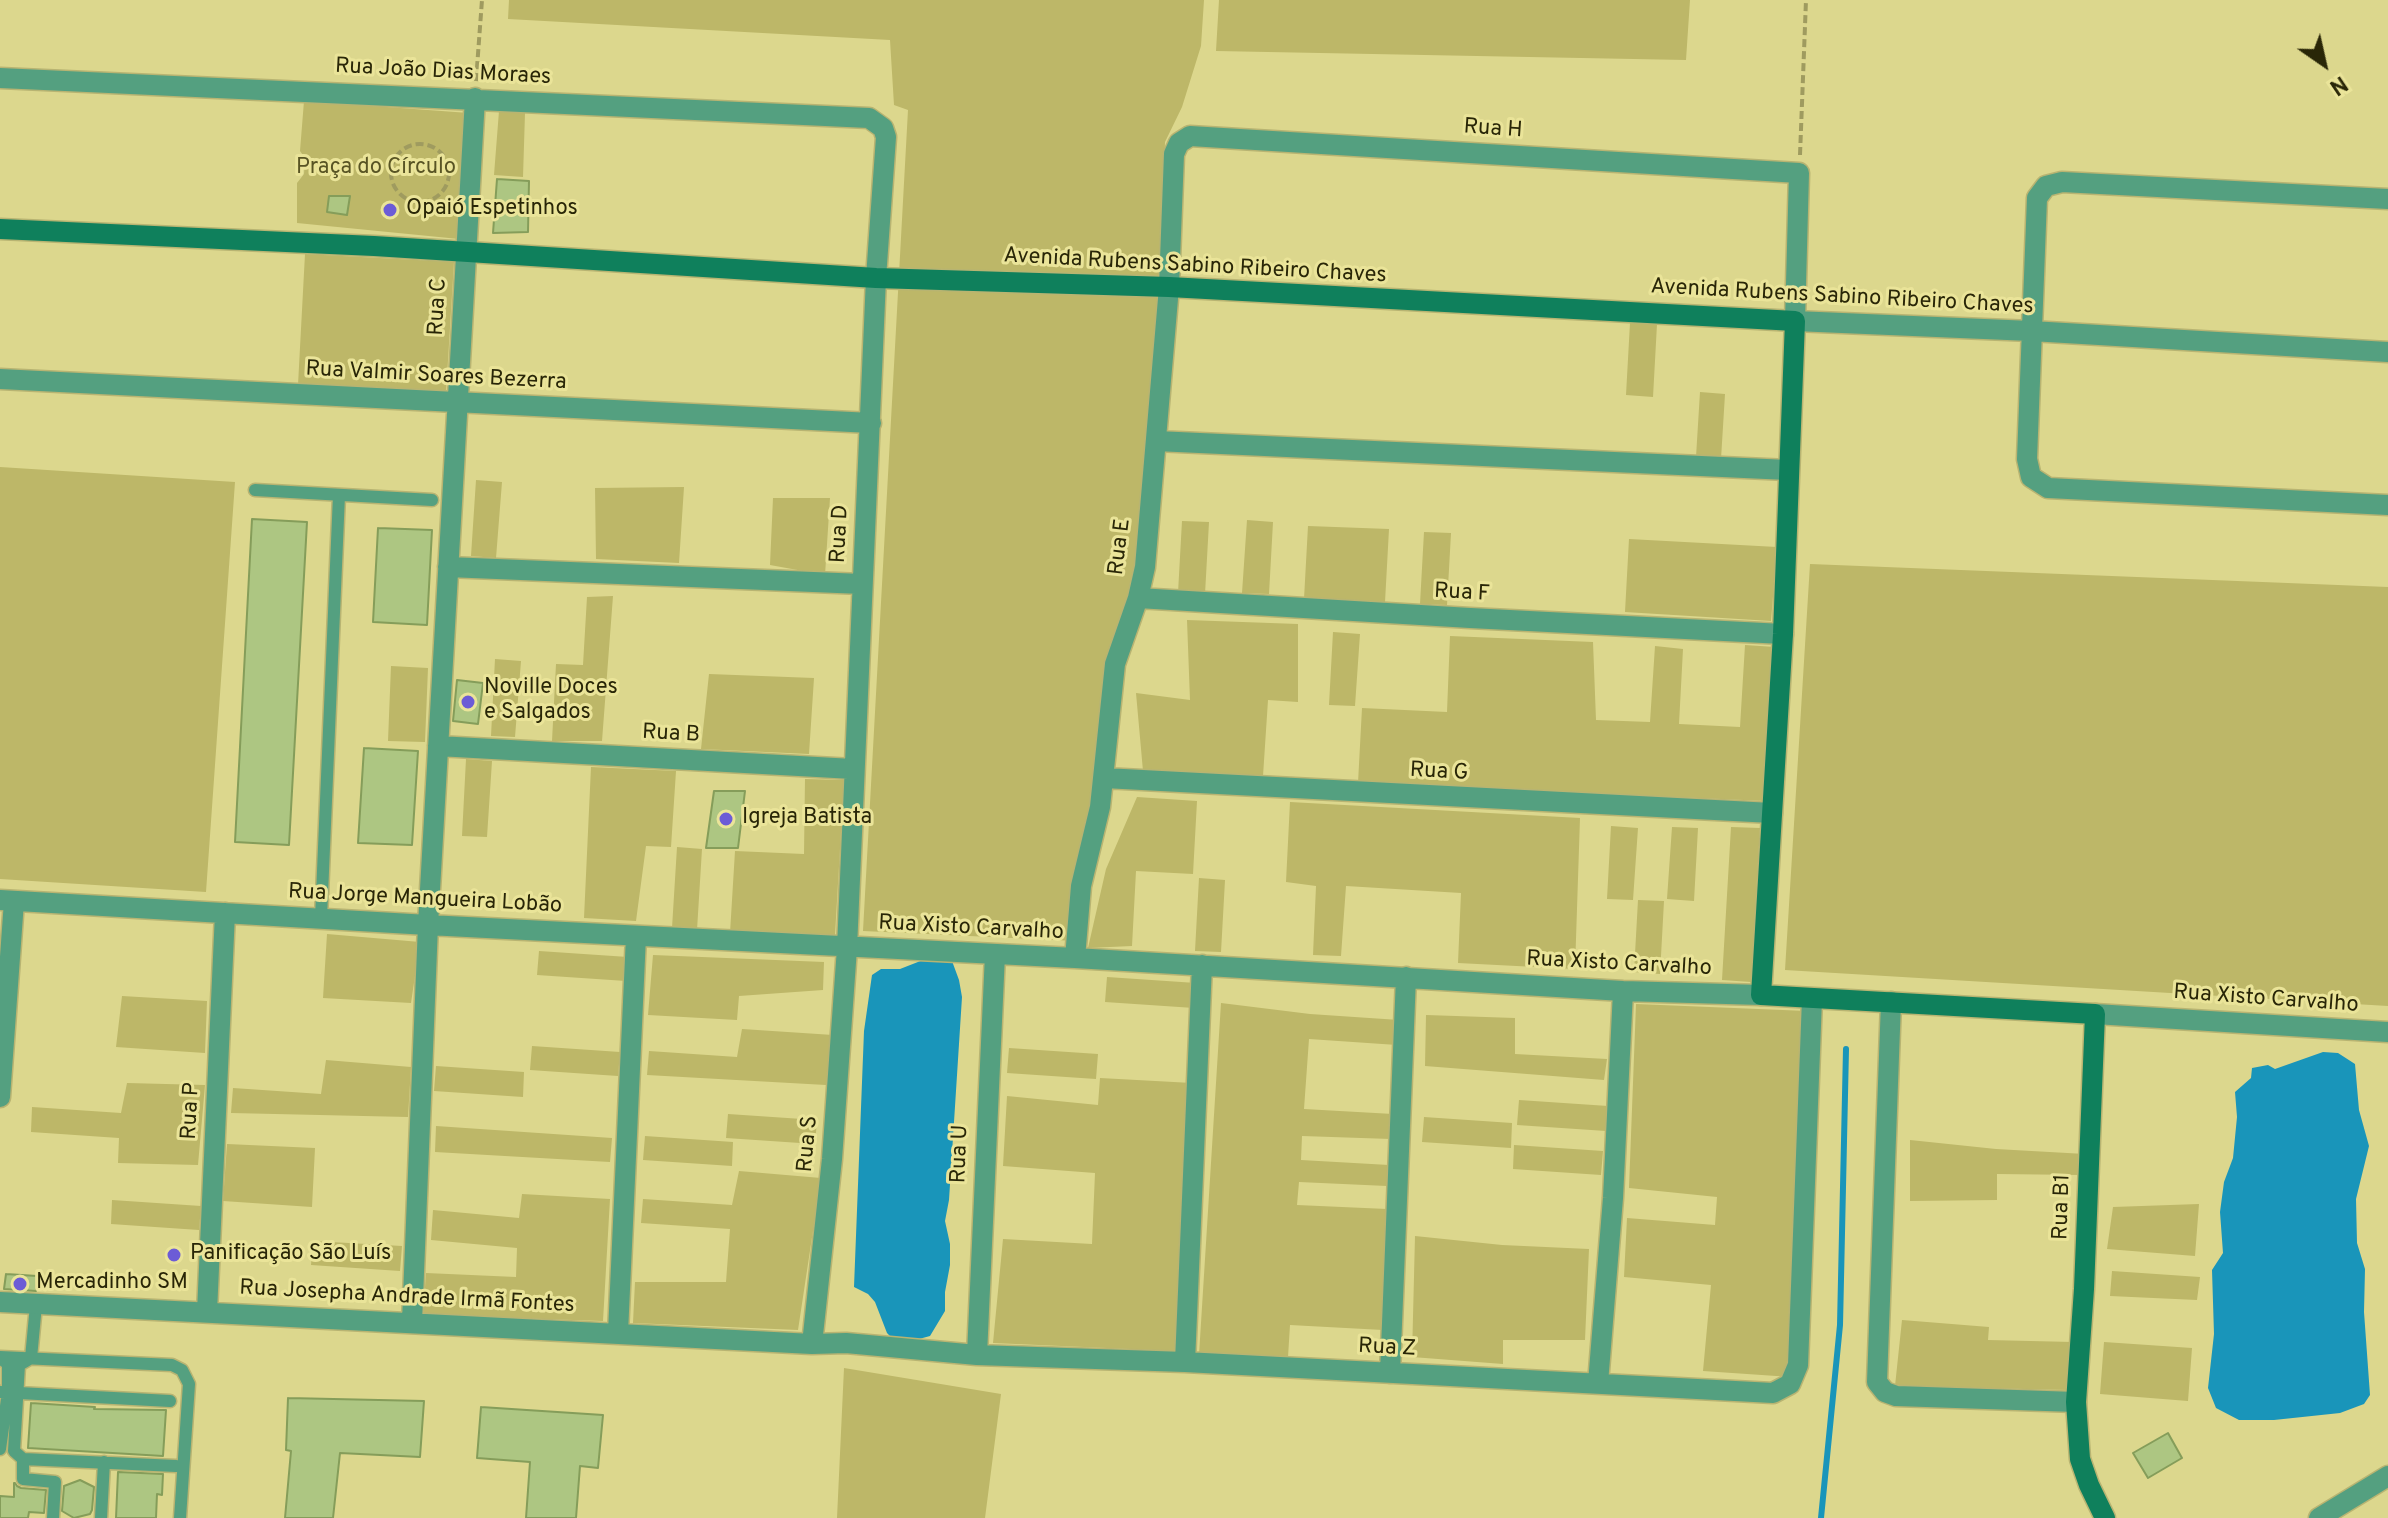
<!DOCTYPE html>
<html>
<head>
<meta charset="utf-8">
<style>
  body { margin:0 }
  #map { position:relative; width:2388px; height:1518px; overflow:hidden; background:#dcd78d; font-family:Overpass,sans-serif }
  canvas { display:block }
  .north { position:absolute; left:2284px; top:24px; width:80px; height:80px; -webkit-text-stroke:6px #eae499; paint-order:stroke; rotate:146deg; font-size:22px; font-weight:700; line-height:32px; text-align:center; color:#292607 }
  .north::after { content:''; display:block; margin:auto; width:28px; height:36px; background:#292607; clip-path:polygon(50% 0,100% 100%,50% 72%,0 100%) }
</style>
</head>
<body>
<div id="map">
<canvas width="2388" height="1518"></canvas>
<div class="north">N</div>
</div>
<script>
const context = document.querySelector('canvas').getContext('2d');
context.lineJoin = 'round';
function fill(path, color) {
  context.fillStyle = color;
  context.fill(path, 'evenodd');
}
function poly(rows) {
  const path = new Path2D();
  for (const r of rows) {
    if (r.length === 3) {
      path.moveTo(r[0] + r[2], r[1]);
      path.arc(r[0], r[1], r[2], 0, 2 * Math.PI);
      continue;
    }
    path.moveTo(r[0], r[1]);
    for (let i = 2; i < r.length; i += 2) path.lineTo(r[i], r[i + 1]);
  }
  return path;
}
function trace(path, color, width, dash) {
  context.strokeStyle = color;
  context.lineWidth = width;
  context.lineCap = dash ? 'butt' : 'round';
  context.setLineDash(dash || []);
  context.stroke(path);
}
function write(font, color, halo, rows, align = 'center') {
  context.font = font + ' Overpass,sans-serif';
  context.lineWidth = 6;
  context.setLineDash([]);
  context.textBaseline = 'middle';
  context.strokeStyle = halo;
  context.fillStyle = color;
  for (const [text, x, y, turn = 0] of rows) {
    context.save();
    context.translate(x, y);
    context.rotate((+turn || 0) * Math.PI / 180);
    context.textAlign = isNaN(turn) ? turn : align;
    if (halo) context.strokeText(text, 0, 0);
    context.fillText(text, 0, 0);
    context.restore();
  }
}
const green = poly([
  [509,0,1204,0,1201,46,1182,107,1165,142,1161,269,1140,579,1076,941,863,931,908,110,894,105,890,40,508,19],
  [1219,0,1690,0,1686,60,1216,51],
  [304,101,469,113,459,239,297,223,297,183,304,174,305,158,300,151],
  [499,111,525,113,523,177,494,175],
  [305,254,454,262,446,393,298,385],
  [1630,323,1657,324,1653,397,1626,395],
  [1700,392,1725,394,1721,459,1696,457],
  [0,467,235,482,206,892,0,879],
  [476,480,502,482,496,558,471,556],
  [684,487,679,563,596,559,595,488],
  [773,498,830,498,825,575,770,565],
  [1247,520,1273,522,1269,594,1242,593],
  [1182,521,1209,522,1205,594,1178,593],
  [1308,526,1389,529,1385,602,1304,599],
  [1424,532,1451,533,1447,605,1420,604],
  [1629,539,1777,547,1771,621,1625,612],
  [1810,564,2388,587,2388,1006,1785,970],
  [613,596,602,741,552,741,556,664,583,665,587,597],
  [1187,620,1298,624,1298,702,1268,700,1263,776,1143,771,1136,693,1190,700],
  [1333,632,1360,634,1355,706,1329,705],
  [1450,636,1593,642,1596,720,1650,722,1655,646,1683,649,1679,724,1740,727,1745,645,1775,647,1766,801,1358,783,1362,708,1447,712],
  [495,659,521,661,515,737,491,736],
  [391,666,428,668,425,742,388,741],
  [709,674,814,678,809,754,701,749],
  [466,759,492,761,487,837,462,836],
  [591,767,676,771,671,847,646,846,636,921,584,918],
  [805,779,844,780,835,935,730,933,735,851,804,854],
  [1137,797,1197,801,1193,874,1136,871,1132,946,1088,948,1106,869],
  [1290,802,1580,818,1575,969,1458,963,1461,893,1346,886,1341,956,1313,955,1316,886,1286,882],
  [1611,826,1638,828,1633,900,1607,899],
  [1672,827,1698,828,1694,901,1667,899],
  [1731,827,1760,828,1751,982,1722,980],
  [677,847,702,849,697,930,672,928],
  [1199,878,1225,880,1221,952,1195,951],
  [1638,900,1664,901,1660,974,1634,972],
  [327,934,420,942,411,1003,323,998],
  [539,951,628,957,626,981,537,975],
  [653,955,824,962,823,990,739,996,737,1020,648,1015],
  [1107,977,1196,983,1194,1008,1105,1002],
  [122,996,207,1001,205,1053,116,1047],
  [1221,1003,1310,1014,1399,1020,1397,1045,1309,1039,1304,1109,1393,1114,1391,1139,1302,1136,1301,1160,1389,1165,1387,1186,1299,1182,1297,1205,1387,1209,1383,1330,1290,1325,1288,1357,1199,1355],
  [1636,1004,1807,1011,1791,1377,1703,1371,1711,1285,1624,1277,1627,1218,1715,1225,1717,1197,1629,1188],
  [1426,1015,1515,1018,1515,1054,1607,1059,1604,1080,1425,1066],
  [742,1029,833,1035,826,1085,647,1075,649,1051,737,1057],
  [532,1046,620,1052,618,1076,530,1070],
  [1009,1048,1098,1054,1096,1079,1007,1073],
  [326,1060,411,1067,408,1117,231,1113,233,1088,321,1094],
  [436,1066,524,1072,523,1097,434,1091],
  [1100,1078,1192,1083,1175,1351,993,1343,1003,1239,1092,1244,1095,1173,1003,1166,1007,1096,1098,1105],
  [127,1083,205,1085,198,1165,118,1163,119,1138,31,1132,32,1107,121,1113],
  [1519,1100,1608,1106,1606,1131,1517,1125],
  [728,1114,817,1120,815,1144,726,1138],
  [1424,1117,1512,1123,1511,1148,1422,1142],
  [436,1126,612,1138,610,1162,435,1152],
  [645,1136,733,1142,732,1166,643,1160],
  [1910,1140,1996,1149,2085,1154,2082,1175,1997,1174,1997,1200,1910,1201],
  [227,1144,315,1148,312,1207,223,1201],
  [1514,1145,1603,1151,1601,1175,1513,1169],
  [739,1171,821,1178,798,1330,633,1323,635,1282,726,1282,730,1229,641,1223,643,1199,732,1205],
  [522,1194,610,1199,603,1321,423,1315,426,1273,516,1277,517,1248,431,1240,433,1210,519,1218],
  [112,1200,201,1206,199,1230,111,1224],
  [2199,1204,2195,1256,2107,1249,2113,1207],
  [1415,1236,1502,1245,1589,1249,1585,1340,1503,1340,1503,1364,1412,1357],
  [313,1241,402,1246,400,1271,311,1265],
  [2112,1271,2200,1277,2197,1300,2110,1296],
  [1902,1320,1989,1327,1988,1340,2073,1342,2068,1390,1895,1386],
  [2104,1342,2192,1348,2188,1401,2100,1394],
  [844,1368,1001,1394,985,1518,837,1518]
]);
const water = poly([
  [923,960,952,961,959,980,962,997,949,1200,945,1221,950,1244,950,1265,945,1292,945,1311,930,1336,908,1342,894,1340,887,1333,875,1302,868,1294,854,1287,864,1031,872,975,881,969,900,969],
  [2323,1052,2338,1053,2355,1064,2359,1110,2369,1146,2356,1199,2357,1243,2365,1269,2364,1312,2370,1395,2364,1404,2340,1413,2274,1420,2239,1420,2216,1408,2208,1388,2214,1334,2212,1270,2223,1253,2220,1212,2224,1182,2233,1158,2237,1117,2235,1092,2251,1078,2252,1068,2268,1065,2275,1069]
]);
const stream = poly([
  [1821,1518,1840,1325,1846,1049]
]);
const building = poly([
  [497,179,529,181,528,232,493,233,497,179],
  [329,196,350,196,347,215,327,212,329,196],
  [252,519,307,522,289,845,235,842,252,519],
  [378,528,432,530,427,625,373,622,378,528],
  [457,680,483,683,478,724,453,721,457,680],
  [364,748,418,751,412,845,358,843,364,748],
  [714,791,745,791,738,848,706,848,714,791],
  [6,1274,37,1276,36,1291,4,1289,6,1274],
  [288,1398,424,1401,420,1457,340,1453,333,1518,285,1518,291,1451,286,1450,288,1398],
  [31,1403,95,1407,94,1409,166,1410,163,1456,28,1448,31,1403],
  [481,1407,603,1415,598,1468,580,1466,576,1518,526,1518,530,1462,477,1458,481,1407],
  [2168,1433,2182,1458,2148,1478,2133,1453,2168,1433],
  [118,1472,163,1474,162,1495,157,1494,156,1518,116,1518,118,1472],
  [80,1480,94,1487,92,1510,90,1514,74,1518,62,1511,64,1486,80,1480],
  [14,1483,15,1483,17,1486,21,1488,46,1490,44,1513,29,1512,28,1518,0,1518,0,1496,14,1497,14,1483]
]);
const path = poly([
  [476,81,482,0],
  [420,173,29],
  [1800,155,1806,0]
]);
const lane = poly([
  [255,490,432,500],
  [321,918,339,495],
  [36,1305,31,1358,19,1365,14,1451,23,1459,176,1466],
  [0,1357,172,1365,182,1370,189,1384,180,1518],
  [0,1358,8,1364,8,1392,0,1449],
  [0,1392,170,1401],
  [23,1459,23,1479,55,1482,53,1518],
  [101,1518,104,1462]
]);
const street = poly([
  [0,78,869,118,883,128,886,137,876,278,847,948,832,1159,812,1344],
  [2388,199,2062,182,2046,186,2037,198,2027,459,2031,477,2048,488,2388,505],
  [0,379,871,423],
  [1156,441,1788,470],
  [448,567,862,584],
  [1138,598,1470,618,1783,634],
  [438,746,853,769],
  [1104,778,1772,813],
  [0,900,428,925,1075,958,1623,991,1761,995],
  [1075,958,1081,886,1100,807,1115,664,1138,598,1145,567,1169,287,1174,154,1179,143,1190,136,1799,173,1795,321,2031,331,2388,352],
  [1891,1002,1877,1382,1885,1392,1896,1396,2076,1402],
  [2095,1014,2388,1032],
  [0,1097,14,901],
  [0,1302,812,1344,846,1343,977,1355,1185,1362,1773,1393,1790,1384,1798,1365,1812,999],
  [207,1312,225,913],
  [412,1322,428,925,475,98],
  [618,1333,636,936],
  [977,1355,995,954],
  [1185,1362,1202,965],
  [1390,1373,1406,977],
  [1598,1383,1613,1198,1623,991],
  [2319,1518,2388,1476]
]);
const secondary = poly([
  [0,229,374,246,876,278,1169,287,1795,321,1783,634,1761,995,2095,1014,2084,1289,2076,1402,2080,1459,2089,1485,2105,1518]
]);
const markers = [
  [390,210,8,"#6c5cd6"],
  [468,702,8,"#6c5cd6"],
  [726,819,8,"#6c5cd6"],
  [174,1255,8,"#6c5cd6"],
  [20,1284,8,"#6c5cd6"]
];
const streetNames = [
  ["Rua João Dias Moraes",443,73,3],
  ["Rua H",1493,130,4],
  ["Avenida Rubens Sabino Ribeiro Chaves",1195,267,3],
  ["Avenida Rubens Sabino Ribeiro Chaves",1842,298,3],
  ["Rua C",439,307,-87],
  ["Rua Valmir Soares Bezerra",436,377,3],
  ["Rua D",841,534,-87],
  ["Rua E",1121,547,-83],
  ["Rua F",1462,594,3],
  ["Rua B",671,735,3],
  ["Rua G",1439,773,3],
  ["Rua Jorge Mangueira Lobão",425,900,3],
  ["Rua Xisto Carvalho",971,929,3],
  ["Rua Xisto Carvalho",1619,965,3],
  ["Rua Xisto Carvalho",2266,1000,4],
  ["Rua P",192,1111,-87],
  ["Rua S",809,1144,-85],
  ["Rua U",961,1154,-88],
  ["Rua B1",2063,1207,-88],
  ["Rua Josepha Andrade Irmã Fontes",407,1298,3],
  ["Rua Z",1387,1349,3]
];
const parkNames = [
  ["Praça do Círculo",376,169]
];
const poiNames = [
  ["Opaió Espetinhos",406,210],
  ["Noville Doces",484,689],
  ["e Salgados",484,714],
  ["Igreja Batista",742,819],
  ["Panificação São Luís",190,1255],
  ["Mercadinho SM",36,1284]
];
fill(green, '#bdb768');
fill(water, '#1995ba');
trace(stream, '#1995ba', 6);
fill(building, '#adc682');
trace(building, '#859d5a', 2);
trace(lane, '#b8b472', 15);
trace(street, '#b8b472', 23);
trace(secondary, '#b8b472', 23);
trace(path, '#9f9b5f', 4, [8, 4]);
trace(lane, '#54a080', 12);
trace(street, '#54a080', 20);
trace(secondary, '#0f805c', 20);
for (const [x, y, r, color] of markers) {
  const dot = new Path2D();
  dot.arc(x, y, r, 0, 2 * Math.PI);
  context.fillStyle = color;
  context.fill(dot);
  trace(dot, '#eae499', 3);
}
write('22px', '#292607', '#eae499', streetNames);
write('22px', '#585424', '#eae499', parkNames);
write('22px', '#292607', '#eae499', poiNames, 'left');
</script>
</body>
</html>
